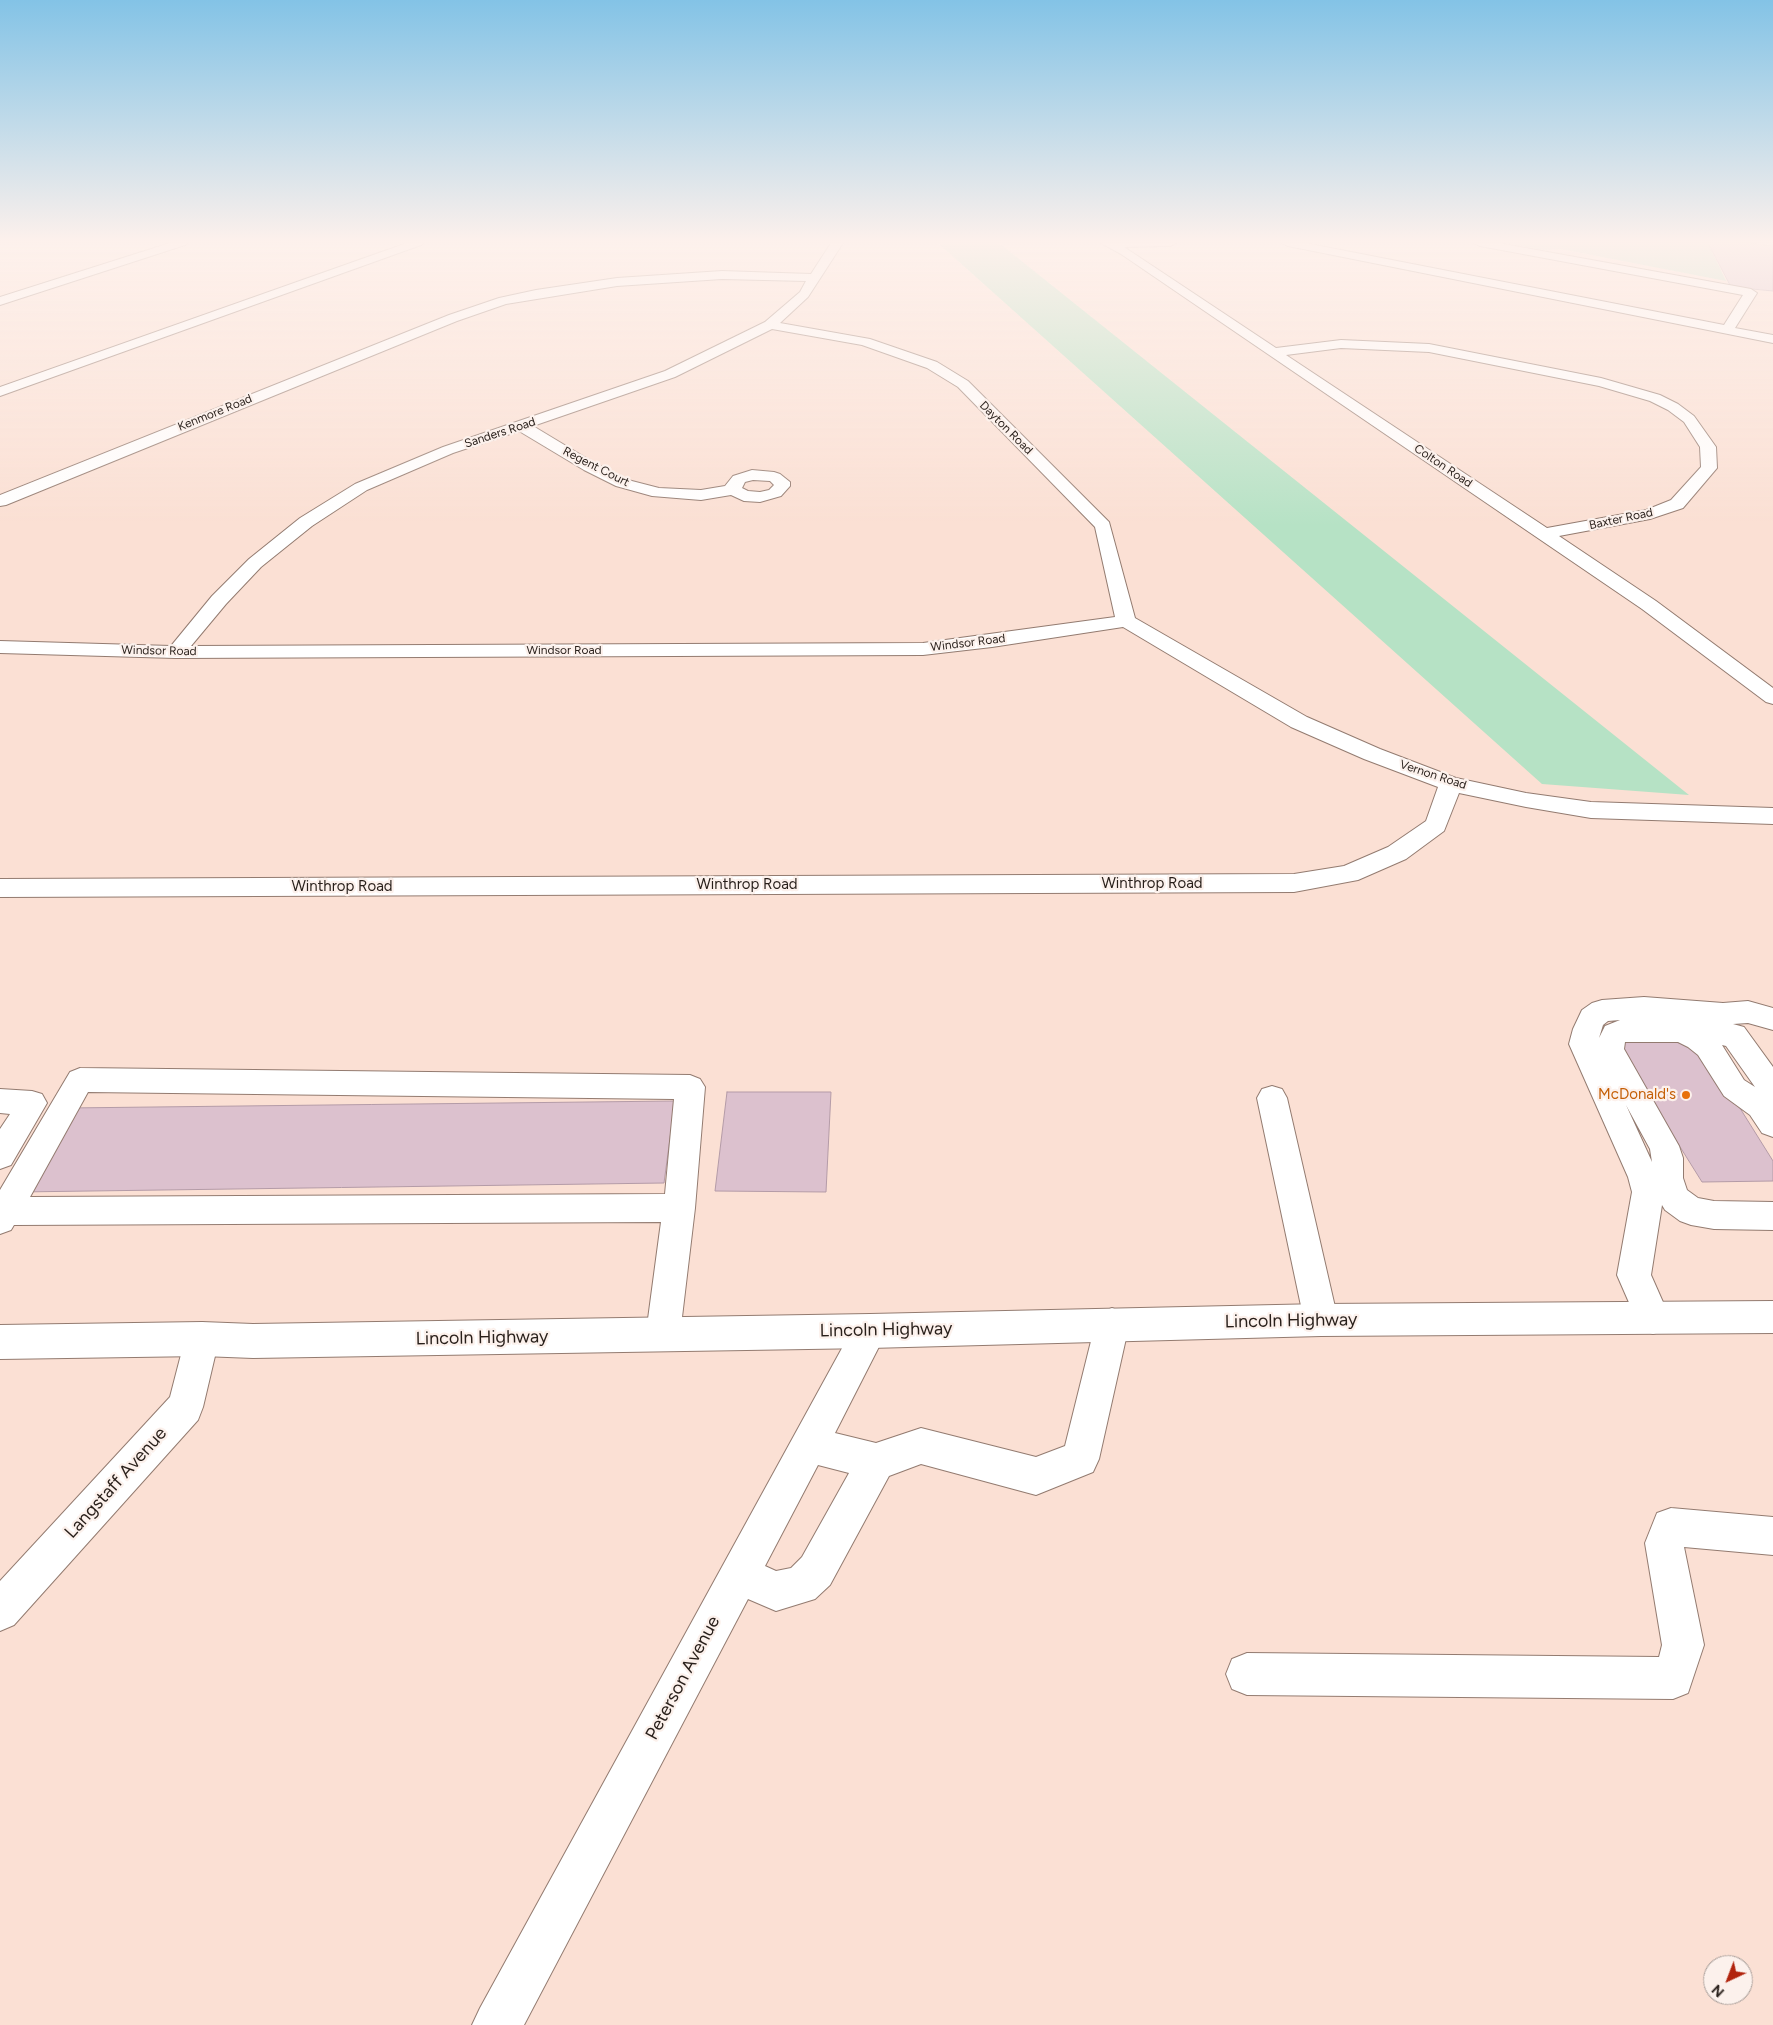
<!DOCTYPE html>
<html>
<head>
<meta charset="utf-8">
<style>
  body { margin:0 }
  #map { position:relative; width:1773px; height:2025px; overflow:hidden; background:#fbe0d4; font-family:Figtree,sans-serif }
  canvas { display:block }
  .north { position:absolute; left:1703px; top:1955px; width:50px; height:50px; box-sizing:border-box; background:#fcf1ec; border:1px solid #a79d98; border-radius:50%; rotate:223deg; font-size:14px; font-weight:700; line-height:20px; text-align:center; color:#281f1a }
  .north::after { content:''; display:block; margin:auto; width:18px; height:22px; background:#b1230c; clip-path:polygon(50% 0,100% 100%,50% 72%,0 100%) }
</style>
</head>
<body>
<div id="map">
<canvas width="1773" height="2025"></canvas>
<div class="north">N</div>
</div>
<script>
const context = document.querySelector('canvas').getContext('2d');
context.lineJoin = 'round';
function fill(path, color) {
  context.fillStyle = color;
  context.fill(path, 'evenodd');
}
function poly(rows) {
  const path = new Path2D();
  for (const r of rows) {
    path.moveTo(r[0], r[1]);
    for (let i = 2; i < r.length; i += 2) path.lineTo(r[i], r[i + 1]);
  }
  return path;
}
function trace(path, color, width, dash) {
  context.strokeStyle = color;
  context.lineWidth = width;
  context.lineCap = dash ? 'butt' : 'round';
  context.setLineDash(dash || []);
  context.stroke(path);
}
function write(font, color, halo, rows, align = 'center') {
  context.font = font + ' Figtree,sans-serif';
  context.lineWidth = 4.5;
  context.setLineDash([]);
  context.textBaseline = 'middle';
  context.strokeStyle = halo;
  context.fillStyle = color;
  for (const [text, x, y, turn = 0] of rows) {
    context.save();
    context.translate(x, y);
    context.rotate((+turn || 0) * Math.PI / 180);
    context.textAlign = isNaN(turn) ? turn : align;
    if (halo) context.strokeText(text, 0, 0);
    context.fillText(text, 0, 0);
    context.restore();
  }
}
const green = poly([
  [938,243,999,243,1689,795,1542,784],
  [1506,243,1708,243,1726,281,1561,249,1543,250]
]);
const building = poly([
  [1708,243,1750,243,1773,246,1773,291,1731,287,1708,243],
  [1687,1038,1703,1049,1773,1161,1773,1181,1702,1182,1672,1134,1620,1057,1623,1040,1687,1038],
  [727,1092,831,1092,826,1192,715,1191,727,1092],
  [675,1101,664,1183,19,1192,67,1108,675,1101]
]);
const minor = poly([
  [170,243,187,243,185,245,0,305,0,297,170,243],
  [407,243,423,243,421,245,0,396,0,387,407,243],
  [831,243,843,243,808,297,780,323,870,339,937,362,968,381,1109,522,1135,618,1307,717,1380,749,1456,778,1526,793,1591,802,1773,808,1773,824,1591,818,1526,807,1459,793,1444,831,1406,859,1358,880,1294,892,0,897,0,879,1294,874,1344,866,1388,847,1426,821,1438,787,1364,759,1291,727,1123,627,992,647,923,655,176,658,0,653,0,641,171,646,212,596,249,559,300,518,355,484,443,447,665,371,765,322,800,292,806,281,722,279,617,286,506,304,457,321,6,505,0,506,0,495,449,315,499,298,536,290,617,278,722,271,811,274,831,243],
  [772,329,862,345,927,368,958,387,1095,527,1115,617,923,643,191,646,226,604,261,567,312,526,367,490,453,453,519,431,584,470,616,486,652,496,701,500,731,495,744,501,760,502,781,496,790,486,790,482,780,474,774,472,752,470,733,476,725,486,701,490,659,488,628,480,596,464,533,426,675,377,772,329],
  [753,480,770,481,774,485,769,490,760,492,748,491,742,488,745,482,753,480],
  [1101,243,1176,243,1170,246,1124,247,1276,348,1341,340,1429,344,1601,378,1660,395,1678,404,1694,416,1716,447,1717,468,1683,508,1650,519,1559,536,1656,601,1773,688,1773,704,1766,702,1642,609,1121,254,1101,243],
  [1341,348,1429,352,1599,386,1650,401,1668,410,1684,422,1700,447,1701,467,1671,500,1646,510,1547,528,1286,355,1341,348],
  [1282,243,1305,243,1724,325,1743,295,1480,246,1474,243,1498,243,1751,289,1757,293,1735,328,1773,335,1773,343,1288,246,1282,243],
  [1644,997,1723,1003,1748,1001,1773,1008,1773,1030,1748,1023,1733,1024,1744,1027,1773,1067,1773,1137,1762,1133,1750,1115,1724,1096,1698,1055,1688,1047,1678,1042,1625,1042,1624,1049,1679,1146,1683,1158,1683,1178,1687,1190,1698,1198,1714,1201,1773,1202,1773,1230,1714,1229,1691,1225,1680,1221,1665,1210,1662,1205,1651,1275,1670,1318,1665,1330,1653,1334,1641,1330,1617,1275,1632,1192,1628,1177,1569,1044,1573,1029,1582,1010,1592,1003,1602,1000,1644,997],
  [1620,1020,1605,1026,1599,1038,1603,1025,1608,1021,1620,1020],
  [1722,1045,1726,1046,1755,1087,1744,1080,1722,1045],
  [1626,1105,1650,1149,1652,1162,1626,1105],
  [80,1068,690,1075,700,1079,705,1087,695,1208,680,1334,675,1346,663,1351,651,1346,646,1334,661,1222,14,1225,11,1230,0,1234,0,1190,70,1072,80,1068],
  [88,1092,674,1099,665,1194,30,1197,88,1092],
  [1272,1086,1282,1089,1287,1098,1338,1320,1333,1332,1321,1336,1309,1332,1304,1320,1257,1098,1262,1089,1272,1086],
  [0,1089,32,1091,42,1094,47,1103,11,1165,0,1169,0,1129,10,1114,0,1113,0,1089],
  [1112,1308,1124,1313,1129,1325,1099,1459,1093,1472,1036,1495,921,1464,889,1476,830,1585,815,1599,776,1611,748,1599,524,2025,472,2025,480,2008,858,1319,870,1314,882,1319,887,1331,835,1433,876,1443,921,1428,1036,1457,1065,1446,1095,1325,1100,1313,1112,1308],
  [818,1465,849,1473,802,1557,791,1568,776,1571,765,1566,818,1465],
  [202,1322,214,1327,219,1339,203,1407,198,1420,14,1625,0,1631,0,1581,170,1397,185,1339,190,1327,202,1322],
  [1671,1508,1773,1517,1773,1555,1684,1547,1704,1645,1688,1693,1673,1699,1247,1695,1232,1689,1226,1674,1232,1659,1247,1653,1659,1657,1662,1645,1645,1543,1657,1513,1671,1508]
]);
const major = poly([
  [1773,1301,1773,1333,1321,1336,870,1348,253,1358,202,1356,0,1359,0,1325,202,1322,253,1324,870,1314,1321,1304,1773,1301]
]);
const markers = [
  [1686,1095,5,"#e8710a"]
];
const farStreetnames = [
  ["Kenmore Road",215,413,-22],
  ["Dayton Road",1006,428,45],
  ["Sanders Road",500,433,-18],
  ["Colton Road",1443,466,34],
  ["Regent Court",596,467,27],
  ["Baxter Road",1621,519,-12],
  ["Windsor Road",968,643,-7],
  ["Windsor Road",564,650],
  ["Windsor Road",159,651,1],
  ["Vernon Road",1433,775,18]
];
const streetNames = [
  ["Winthrop Road",1152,884],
  ["Winthrop Road",747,885],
  ["Winthrop Road",342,887]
];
const foodNames = [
  ["McDonald's",1676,1095]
];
const nearStreetnames = [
  ["Lincoln Highway",1291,1321,-1],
  ["Lincoln Highway",886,1330,-1],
  ["Lincoln Highway",482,1338,-1],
  ["Langstaff Avenue",116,1483,-48],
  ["Peterson Avenue",683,1678,-62]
];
fill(green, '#b6e2c5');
fill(building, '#dcc1ce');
trace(building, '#b49ba7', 1);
trace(minor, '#937b70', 2);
trace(major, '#937b70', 2);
fill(minor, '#fff');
fill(major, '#fff');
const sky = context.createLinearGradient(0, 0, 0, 526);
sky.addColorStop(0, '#83c3e6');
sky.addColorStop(0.46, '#fdf1ec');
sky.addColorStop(1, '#fdf1ec00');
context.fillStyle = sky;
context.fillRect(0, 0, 1773, 526);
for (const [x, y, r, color] of markers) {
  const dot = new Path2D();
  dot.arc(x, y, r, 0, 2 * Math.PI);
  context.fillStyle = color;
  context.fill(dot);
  trace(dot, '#fcf1ec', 2);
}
write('12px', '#281f1a', '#fcf1ec', farStreetnames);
write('15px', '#281f1a', '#fcf1ec', streetNames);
write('15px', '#c56008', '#fcf1ec', foodNames, 'right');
write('18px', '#281f1a', '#fcf1ec', nearStreetnames);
</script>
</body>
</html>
